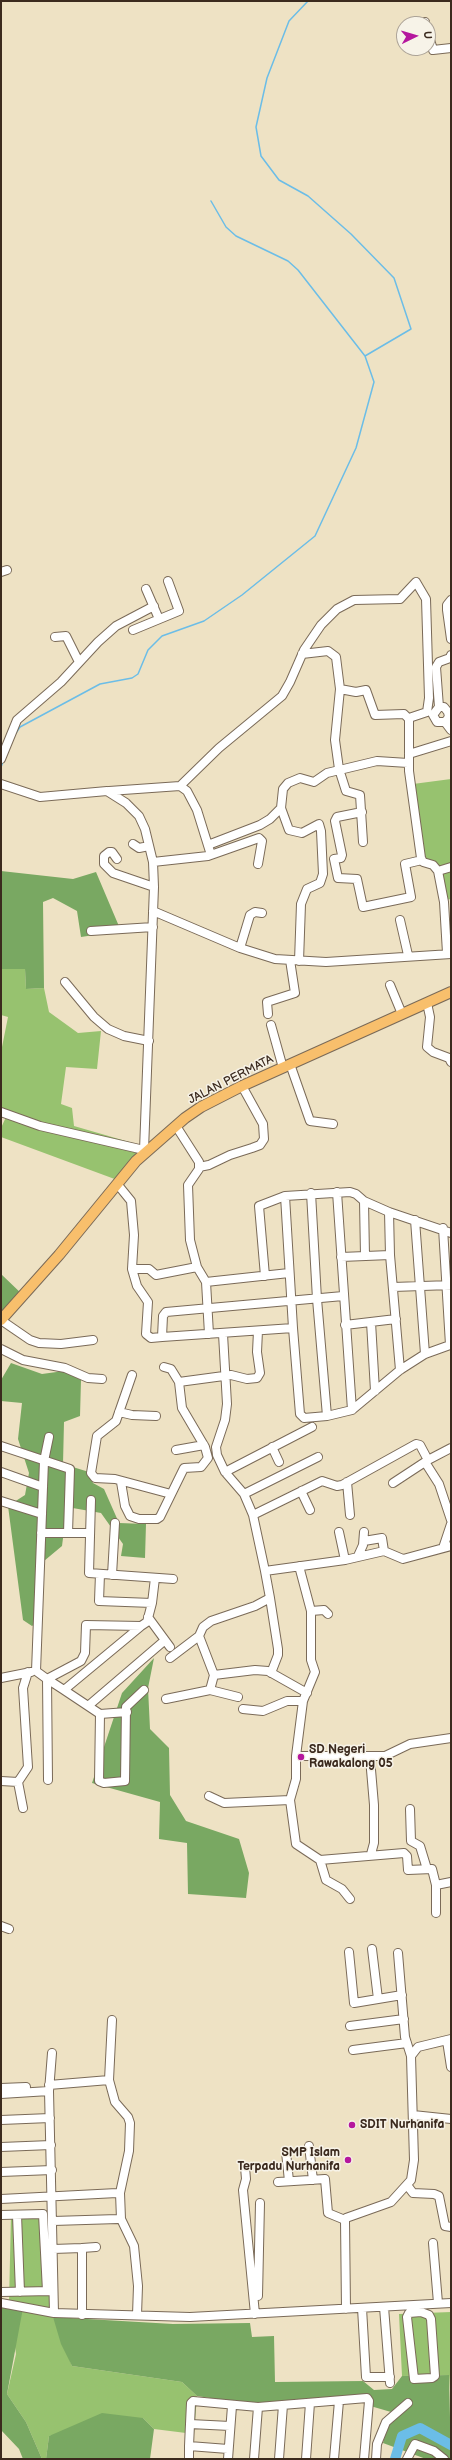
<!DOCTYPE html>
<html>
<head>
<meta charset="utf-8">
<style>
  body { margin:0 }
  #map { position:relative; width:452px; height:2460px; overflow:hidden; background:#eee2c4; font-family:"Balsamiq Sans",sans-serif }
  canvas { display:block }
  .frame { position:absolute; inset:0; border:2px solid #3b2a1e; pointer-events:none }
  .north { position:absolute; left:396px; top:16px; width:40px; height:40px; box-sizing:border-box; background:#f7f3e8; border:1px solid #aca397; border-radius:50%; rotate:85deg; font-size:11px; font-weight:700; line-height:16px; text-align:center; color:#3b2a1e }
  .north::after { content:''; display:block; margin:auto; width:14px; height:18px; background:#b5179e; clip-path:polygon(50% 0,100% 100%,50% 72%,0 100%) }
</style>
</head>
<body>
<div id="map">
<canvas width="452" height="2460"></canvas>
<div class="frame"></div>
<div class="north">U</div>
</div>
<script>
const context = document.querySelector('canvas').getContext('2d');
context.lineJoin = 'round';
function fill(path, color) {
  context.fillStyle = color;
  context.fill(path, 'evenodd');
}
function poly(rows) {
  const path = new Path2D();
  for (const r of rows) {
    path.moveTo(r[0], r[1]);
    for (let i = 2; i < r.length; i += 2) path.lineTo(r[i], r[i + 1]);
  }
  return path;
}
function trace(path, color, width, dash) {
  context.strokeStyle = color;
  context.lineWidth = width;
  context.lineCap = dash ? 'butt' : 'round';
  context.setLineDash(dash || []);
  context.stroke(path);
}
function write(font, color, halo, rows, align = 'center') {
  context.font = font + ' "Balsamiq Sans",sans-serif';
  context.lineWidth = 3;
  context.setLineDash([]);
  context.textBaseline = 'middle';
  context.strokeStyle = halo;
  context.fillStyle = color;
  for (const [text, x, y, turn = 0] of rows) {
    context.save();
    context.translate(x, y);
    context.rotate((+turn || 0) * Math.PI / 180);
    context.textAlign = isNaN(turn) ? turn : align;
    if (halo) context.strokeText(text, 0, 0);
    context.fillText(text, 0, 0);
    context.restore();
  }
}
const green = poly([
  [451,779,451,899,446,900,440,870,423,865,413,784],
  [1,969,25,969,26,989,44,988,49,1012,78,1033,101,1031,97,1069,66,1067,61,1104,72,1108,74,1126,150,1148,120,1181,1,1137,1,1128,6,1117,1,1115,1,1052,8,1017,1,1015],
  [11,2214,52,2215,53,2316,72,2366,182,2382,197,2396,194,2434,154,2429,143,2418,49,2436,46,2459,42,2459,26,2422,7,2394,16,2354,9,2303],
  [451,2312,451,2404,449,2375,402,2376,399,2314]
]);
const forest = poly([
  [1,871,73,879,96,872,121,931,81,937,77,911,53,898,43,902,44,988,26,989,25,969,1,969],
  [1,1274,24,1296,1,1321],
  [11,1363,42,1374,64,1371,81,1380,80,1416,64,1422,63,1464,89,1472,93,1483,104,1489,119,1523,146,1524,145,1558,121,1556,123,1544,101,1513,67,1507,62,1546,38,1566,41,1620,32,1626,23,1620,8,1506,25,1495,29,1473,18,1439,22,1403,1,1401,1,1380],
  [154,1658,148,1688,150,1729,169,1748,170,1795,186,1821,239,1839,249,1873,246,1898,188,1894,187,1843,159,1839,160,1802,92,1783,122,1693],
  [9,2303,23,2308,7,2394,26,2422,42,2459,23,2459,19,2449,1,2430,1,2307],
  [53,2317,173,2324,250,2323,252,2337,274,2336,275,2382,363,2381,374,2390,392,2389,402,2376,449,2375,451,2459,426,2459,383,2443,391,2412,367,2405,356,2398,243,2403,197,2396,182,2382,72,2366,61,2344],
  [102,2413,143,2418,154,2429,150,2459,46,2459,49,2436]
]);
const stream = poly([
  [211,201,226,227,236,236,288,261,298,270,365,356],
  [14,736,20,727,100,684,132,678,138,674,148,650,162,636,204,621,242,595,315,536,356,448,374,382,365,356,411,329,394,278,351,234,308,196,279,180,261,156,256,127,267,78,289,21,308,1],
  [1,767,3,762]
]);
const river = poly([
  [395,2459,402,2436,420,2428,451,2445]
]);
const minor = poly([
  [425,22,425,24],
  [428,33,433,50,451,48],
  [1,572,7,570],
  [146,589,159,619],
  [451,600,447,605,447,610,451,639],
  [133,630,179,611,168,581],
  [55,637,66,636,79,662],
  [302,654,328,651,336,657,340,689,335,740,339,769,346,791,360,795,363,842],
  [340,689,356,692,366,690,375,715,404,714,409,719],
  [439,707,444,707,448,712,449,717,445,722,437,722,433,715,439,707,436,667,439,662,450,658,451,655],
  [445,722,451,730],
  [409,754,451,741],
  [1,759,17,720,61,682,98,642,116,626,154,606],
  [1,784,40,797,107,791,126,803,139,816,145,829,153,862,154,887,144,1150,146,1152],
  [180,786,219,748,282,696,290,682,304,650,321,625,337,609,354,600,400,599,416,582,426,599,429,698,427,712,409,718,409,771,421,858,423,862,433,865,438,871,444,902,447,953],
  [109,791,180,786,187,791,197,810,211,855],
  [362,812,337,817,335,821,342,855,341,858,334,859,338,878,357,879,363,907,411,897,405,864,422,860],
  [133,844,139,848,149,846],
  [208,845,260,825,270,819,281,808],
  [117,859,112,852,109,852,104,856,104,864,113,873,154,887],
  [153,862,208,856,259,838,262,841,258,864],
  [438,871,451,867],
  [153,911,240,948,275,959,326,962,451,954],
  [400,920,408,955],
  [91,931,153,927],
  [240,948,250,915,255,912,262,913],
  [299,961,301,904,307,889,320,883,323,874,321,831,319,824,302,833,289,830,281,808,283,789,288,783,300,778,314,782,327,773,377,761,408,763],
  [65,982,94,1017,108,1029,124,1036,149,1041],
  [390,985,402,1014],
  [427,1003,430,1017,427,1047,433,1052,449,1058,451,1062],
  [268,1014,267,1002,295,993,290,960],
  [271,1025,283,1068],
  [290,1064,310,1121,333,1124],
  [1,1112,40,1126,144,1150],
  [176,1126,199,1162,199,1169,188,1185,190,1240,197,1267,206,1282,209,1334],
  [199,1167,209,1165,230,1155,252,1148,260,1145,264,1139,263,1124,242,1086],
  [118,1185,131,1201,134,1235,132,1269,137,1286,148,1302,146,1334,151,1338,162,1337],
  [337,1192,352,1410],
  [311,1193,317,1299,327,1416],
  [285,1196,293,1328,300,1414,304,1418,327,1416,352,1410,400,1370,425,1354,450,1345,443,1228],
  [364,1201,365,1256],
  [389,1212,390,1255,400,1370],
  [415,1220,425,1354],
  [341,1257,390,1255],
  [132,1269,149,1269,156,1275,197,1267],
  [265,1276,259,1206,285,1196,350,1192,356,1194,364,1201,389,1212,451,1233],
  [206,1282,289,1273],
  [393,1287,451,1285],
  [1,1320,30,1340,39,1343,61,1344,93,1340],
  [371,1322,375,1391],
  [345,1325,396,1319],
  [293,1328,162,1337,163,1316,166,1312,343,1296],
  [223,1334,227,1404,225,1420,216,1447,217,1455,225,1472,244,1494,253,1515,265,1571],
  [1,1349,23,1360,65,1368,88,1378,102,1379],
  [132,1375,116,1421,97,1436,91,1473,95,1478,115,1479,171,1494],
  [179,1382,231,1375,247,1379,257,1378,260,1373,257,1352,258,1331],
  [119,1412,132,1415,156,1416],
  [49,1437,44,1461,36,1671,47,1679,81,1661,85,1653,86,1625,141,1626,147,1622,152,1603],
  [1,1446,70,1469,68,1533],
  [272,1447,279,1462],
  [176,1450,204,1445],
  [425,1462,439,1484,451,1520],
  [1,1472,43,1487],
  [225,1472,312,1427],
  [121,1482,125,1506,130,1516,139,1519,157,1519,160,1517,184,1468,201,1467,208,1458,205,1447,182,1408,179,1382,171,1369,164,1367],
  [347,1482,350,1515],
  [393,1483,428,1460],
  [301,1491,310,1510],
  [244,1494,318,1457],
  [91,1500,89,1573,173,1579],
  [1,1501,42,1514],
  [253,1515,322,1481,337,1486,342,1485,416,1444,420,1445,428,1460,451,1448],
  [339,1532,345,1560],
  [41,1533,90,1533],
  [364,1541,382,1538,384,1551],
  [443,1548,451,1524],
  [358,1556,363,1545,364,1532],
  [299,1566,311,1611,311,1660,315,1672,303,1701,296,1756,296,1779,290,1800,296,1844,320,1860,404,1853,407,1856,408,1870,432,1869,436,1885,451,1882],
  [100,1574,99,1601,152,1603,155,1578],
  [112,1575,115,1523],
  [270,1598,278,1649,278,1655,271,1673],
  [311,1611,324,1610,328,1614],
  [148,1617,170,1647],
  [170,1658,199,1636],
  [214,1675,255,1670,268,1671,307,1693],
  [1,1678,31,1672],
  [64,1690,88,1706,164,1641],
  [210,1690,238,1697],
  [166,1699,210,1690,214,1675,199,1636,203,1627,211,1621,255,1606,270,1598,265,1571,345,1560,384,1551,403,1559,451,1546],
  [88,1706,100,1714,99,1781,104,1783,125,1781,126,1707,144,1690],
  [243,1709,263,1711,287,1701,303,1701],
  [100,1714,127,1712],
  [296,1756,385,1756,410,1744,451,1738],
  [370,1758,374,1805,374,1843,371,1854],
  [48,1780,47,1679,64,1690,140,1627],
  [1,1781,18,1782,28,1767,23,1688,28,1672],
  [18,1782,23,1808],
  [209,1796,224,1803,290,1800],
  [410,1809,411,1841,420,1846,427,1869],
  [320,1860,326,1880,342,1889,350,1899],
  [436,1913,436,1885],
  [1,1926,9,1929],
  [372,1949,378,1999],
  [349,1952,354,2003,402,1995],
  [398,1953,405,2037,411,2056],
  [112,2020,109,2080,115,2102,128,2117,130,2123,129,2151,120,2193,121,2219,134,2246,138,2286,137,2315],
  [350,2026,404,2019],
  [447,2041,451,2067],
  [353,2050,407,2043],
  [52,2053,49,2091,54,2313],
  [49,2085,109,2080],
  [1,2088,26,2087],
  [1,2094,49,2091],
  [413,2115,451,2119],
  [1,2120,50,2118],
  [309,2146,313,2180],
  [1,2147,51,2145],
  [286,2152,289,2181],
  [245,2167,246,2179,243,2190,255,2314],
  [1,2172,52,2170],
  [278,2182,325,2179,328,2213,345,2220],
  [407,2185,413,2193,434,2194,439,2196,445,2226,451,2227],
  [1,2199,117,2193],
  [1,2215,43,2214,47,2291],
  [17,2215,20,2292],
  [53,2221,118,2219],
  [433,2243,438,2303],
  [82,2248,96,2247],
  [53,2249,82,2248,82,2315],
  [1,2292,51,2291],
  [258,2296,260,2203],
  [1,2303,54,2313,190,2317,451,2303],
  [384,2307,390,2383],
  [362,2308,366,2377,390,2377],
  [346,2309,345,2220,346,2218,391,2202,411,2180,414,2160,411,2056,418,2047,451,2039],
  [421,2312,429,2315,431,2319,435,2376,432,2378,414,2379,407,2317,409,2313,421,2312],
  [190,2424,189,2446,228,2449],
  [230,2426,190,2424,191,2403,193,2401,258,2407,367,2398,369,2401,364,2459],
  [189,2459,189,2446],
  [228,2459,232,2406],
  [254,2459,258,2407],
  [279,2459,283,2405],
  [306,2459,310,2403],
  [334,2459,339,2401],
  [376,2459,377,2444,386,2422,408,2403],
  [407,2459,415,2444,434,2451,444,2459]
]);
const major = poly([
  [1,1320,59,1255,136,1161,185,1118,201,1107,242,1086,451,992]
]);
const markers = [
  [301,1757,4,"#b5179e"],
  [352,2125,4,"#b5179e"],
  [348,2160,4,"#b5179e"]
];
const streetNames = [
  ["JALAN PERMATA",231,1080,-27]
];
const poiNames = [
  ["SD Negeri",309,1750],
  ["Rawakalong 05",309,1764],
  ["SDIT Nurhanifa",360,2125],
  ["SMP Islam",340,2153,"right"],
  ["Terpadu Nurhanifa",340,2167,"right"]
];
fill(green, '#97c26f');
fill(forest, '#79a862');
trace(stream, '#6bbde7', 1.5);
trace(river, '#6bbde7', 10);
trace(minor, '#7a6a58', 10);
trace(major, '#7a6a58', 12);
trace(minor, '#fff', 8);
trace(major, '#f8bf6c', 10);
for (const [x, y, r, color] of markers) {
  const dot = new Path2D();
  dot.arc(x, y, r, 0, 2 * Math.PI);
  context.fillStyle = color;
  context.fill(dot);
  trace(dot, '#f7f3e8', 1.5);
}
write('12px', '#3b2a1e', '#f7f3e8', streetNames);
write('bold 12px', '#3b2a1e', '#f7f3e8', poiNames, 'left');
</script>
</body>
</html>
